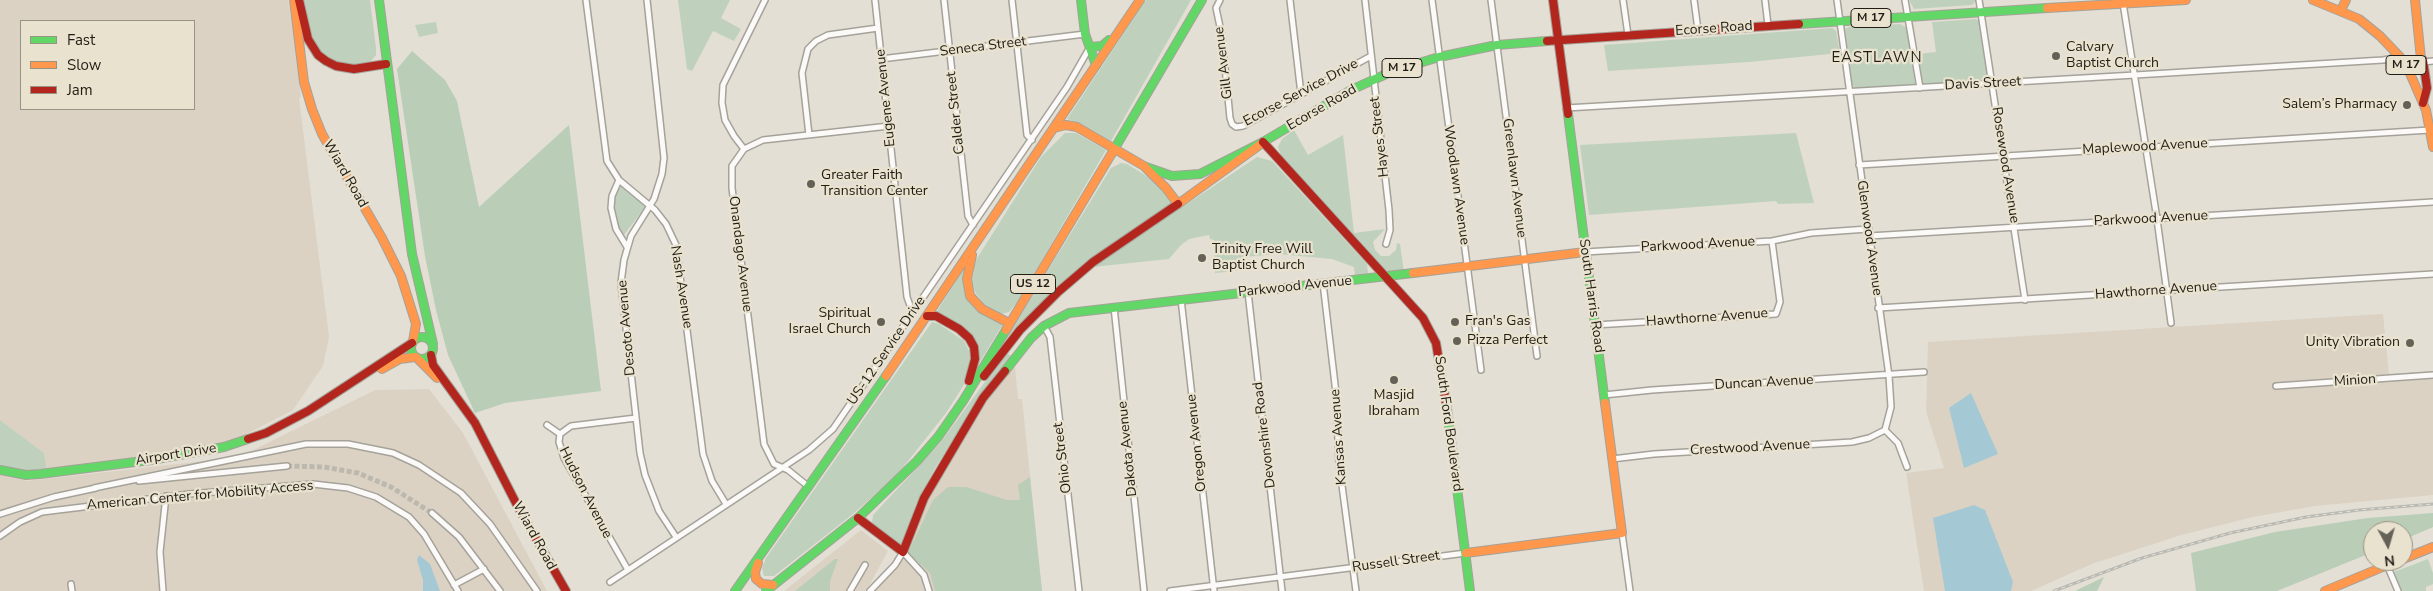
<!DOCTYPE html>
<html>
<head>
<meta charset="utf-8">
<style>
  body { margin:0 }
  #map { position:relative; width:2433px; height:591px; overflow:hidden; background:#e3dfd4; font-family:"Nunito Sans",sans-serif }
  canvas { display:block }
  .legend { position:absolute; left:20px; top:20px; width:175px; height:90px; box-sizing:border-box; background:#e9e2ce; border:1px solid #999384; margin:0; padding:6px 9px; list-style:none; font-size:15px; color:#201d16 }
  .legend li { display:flex; align-items:center; gap:10px; height:25px }
  .legend b { width:25px; border:1px solid #999384 }
  .north { position:absolute; left:2363px; top:521px; width:50px; height:50px; box-sizing:border-box; background:#e9e2ce; border:1px solid #999384; border-radius:50%; rotate:174deg; font-size:14px; font-weight:700; line-height:20px; text-align:center; color:#201d16 }
  .north::after { content:''; display:block; margin:auto; width:18px; height:22px; background:#646158; clip-path:polygon(50% 0,100% 100%,50% 72%,0 100%) }
</style>
</head>
<body>
<div id="map">
<canvas width="2433" height="591"></canvas>
<ul class="legend">
<li><b style="height:6px;background:#63d668"></b>Fast</li>
<li><b style="height:6px;background:#ff974d"></b>Slow</li>
<li><b style="height:6px;background:#b3261e"></b>Jam</li>
</ul>
<div class="north">N</div>
</div>
<script>
const context = document.querySelector('canvas').getContext('2d');
context.lineJoin = 'round';
function fill(path, color) {
  context.fillStyle = color;
  context.fill(path, 'evenodd');
}
function poly(rows) {
  const path = new Path2D();
  for (const r of rows) {
    if (r.length === 3) {
      path.moveTo(r[0] + r[2], r[1]);
      path.arc(r[0], r[1], r[2], 0, 2 * Math.PI);
      continue;
    }
    path.moveTo(r[0], r[1]);
    for (let i = 2; i < r.length; i += 2) path.lineTo(r[i], r[i + 1]);
  }
  return path;
}
function trace(path, color, width, dash) {
  context.strokeStyle = color;
  context.lineWidth = width;
  context.lineCap = dash ? 'butt' : 'round';
  context.setLineDash(dash || []);
  context.stroke(path);
}
function write(font, color, halo, rows, align = 'center') {
  context.font = font + ' "Nunito Sans",sans-serif';
  context.lineWidth = 4.5;
  context.setLineDash([]);
  context.textBaseline = 'middle';
  context.strokeStyle = halo;
  context.fillStyle = color;
  for (const [text, x, y, turn = 0] of rows) {
    context.save();
    context.translate(x, y);
    context.rotate((+turn || 0) * Math.PI / 180);
    context.textAlign = isNaN(turn) ? turn : align;
    if (halo) context.strokeText(text, 0, 0);
    context.fillText(text, 0, 0);
    context.restore();
  }
}
const industrial = poly([
  [0,0,288,0,297,53,301,97,299,98,329,337,323,366,293,410,229,443,47,471,44,453,0,420],
  [21,21,194,21,194,109,21,109],
  [2383,314,2389,374,2433,371,2433,495,2315,506,2253,517,2178,536,2092,564,2031,591,1924,591,1906,473,1944,468,1926,411,1928,342],
  [1013,363,1015,367,1018,399,1022,399,1042,591,874,591,897,565,924,505,979,410],
  [429,389,463,433,547,591,0,591,0,475,27,481,239,457,375,390],
  [861,530,888,551,866,591,784,591]
]);
const green = poly([
  [303,0,370,0,376,48,376,55,371,61,351,65,333,62,323,56,312,43],
  [678,0,730,0,721,18,741,29,734,41,713,31,692,71,687,69],
  [1146,0,1191,0,1111,141,1082,124,1067,119],
  [1909,0,1976,0,1976,1,1972,5,1914,9],
  [1976,19,1979,21,1988,77,1985,82,1923,84,1918,54,1936,52,1932,22],
  [436,22,438,33,419,37,415,25],
  [1900,24,1907,28,1915,84,1855,89,1852,84,1845,29,1849,27],
  [1832,28,1836,31,1840,53,1749,62,1608,71,1604,45],
  [1294,130,1308,155,1343,135,1354,233,1385,229,1373,242,1375,250,1381,256,1389,256,1396,250,1397,243,1400,244,1404,272,1394,273,1386,270,1281,155,1278,147,1282,139],
  [1065,133,1076,133,1106,150,1018,301,1009,312,1001,314,984,304,975,292,972,282,976,260,1041,157],
  [1796,133,1814,203,1778,204,1776,201,1589,215,1580,145],
  [1257,157,1272,161,1367,264,1368,273,1355,277,1354,267,1332,259,1278,254,1243,257,1244,270,1215,273,1214,240,1210,239,1209,235,1189,239,1181,245,1169,259,1093,267],
  [1121,163,1127,164,1153,180,1172,203,1021,322,1005,340,1111,168],
  [618,187,622,187,644,204,645,207,624,235,621,233,615,219,614,204],
  [964,269,967,299,980,312,1003,324,978,365,964,328,937,311],
  [932,322,939,324,964,341,969,351,970,359,965,383,946,413,897,475,853,514,774,576,764,576,762,568,766,558],
  [1006,353,1012,356,977,402,935,468,916,504,904,543,897,545,876,529,872,522,873,515,941,442],
  [0,420,44,453,47,471,30,472,0,466],
  [2428,559,2433,573,2433,584,2426,587,2426,591,2402,591,2394,572]
]);
const forest = poly([
  [412,51,445,80,457,101,479,207,569,125,601,391,505,403,475,413,448,355,436,310,425,256,397,69],
  [1030,477,1042,591,935,591,930,573,908,553,933,500,948,487,966,487,1007,500,1020,500,1018,485],
  [2433,513,2433,527,2403,540,2403,531,2373,531,2373,552,2277,591,2196,591,2191,553,2275,532,2368,518],
  [835,559,838,559,830,581,830,591,795,591],
  [2104,577,2097,591,2075,591]
]);
const water = poly([
  [1971,393,1998,454,1964,468,1949,408],
  [1974,505,1985,510,2013,582,2011,591,1945,591,1933,518],
  [419,555,430,564,440,591,423,591,423,580,417,560]
]);
const streetTunnel = poly([
  [287,466,324,467,358,473,391,487,432,513]
]);
const street = poly([
  [586,0,607,161,619,180,655,210,666,224,676,245,703,454,712,481,726,504],
  [647,0,664,158,662,174,654,199,631,236,624,260,621,283,640,453,645,475,659,511,676,537],
  [875,0,907,297,913,314],
  [944,0,968,216,973,225],
  [1012,0,1027,135,1032,140],
  [1220,0,1216,8,1222,36,1230,118,1232,124,1236,127,1243,126,1371,56],
  [1290,0,1301,94],
  [1365,0,1389,210,1390,230,1386,244],
  [1432,0,1481,370],
  [1491,0,1537,356],
  [1623,0,1628,35],
  [1694,0,1698,30],
  [1765,0,1768,25],
  [1837,0,1889,376,1891,407,1885,430],
  [1905,0,1920,88],
  [1979,0,2025,300],
  [2123,3,2157,219,2171,323],
  [881,59,1085,34],
  [2424,62,2433,61],
  [1566,108,2135,75,2383,60,2400,57],
  [809,135,802,73,808,49,816,41,828,35,878,28],
  [744,149,734,136,725,120,722,103,723,85,765,0],
  [1859,165,2430,130],
  [619,180,612,196,611,208,616,229,627,247],
  [1869,236,2433,202],
  [1585,252,1772,241,1811,233,1868,229],
  [1323,283,1336,393,1339,463,1356,591],
  [1248,292,1282,591],
  [1181,299,1214,591],
  [1114,307,1144,591],
  [1878,308,2433,274],
  [1595,325,1776,314,1780,302,1772,241],
  [1044,326,1050,337,1079,591],
  [2276,386,2433,375],
  [1604,395,1652,390,1924,372],
  [547,425,560,434],
  [1885,430,1898,443,1907,467],
  [1612,459,1654,454,1852,442,1869,438,1885,430],
  [139,481,287,466],
  [809,487,788,470,774,464,764,444,732,188,732,166,744,149,763,140,889,126],
  [94,488,306,444,348,444,393,453,419,465,461,493,490,524,537,591],
  [432,513,459,537,500,591],
  [0,514,54,497,96,488],
  [1622,533,1630,591],
  [0,536,20,522,42,512,189,494,313,484,348,488,376,497,409,517,424,534,458,591],
  [2387,565,2398,591],
  [628,570,564,458,559,442,560,434,571,426,636,418],
  [610,582,809,450,833,429,1067,87,1090,47],
  [71,584,72,591],
  [454,585,484,569],
  [163,591,160,552,166,496],
  [850,591,865,565],
  [870,591,895,565,903,552,924,575,929,591],
  [1170,591,1466,553]
]);
const fast = poly([
  [379,0,412,254,433,344],
  [1081,0,1085,34,1096,65],
  [1799,24,2047,8],
  [1090,47,1102,46,1109,40],
  [1568,114,1605,403],
  [1112,153,1202,0],
  [1146,167,1172,176,1200,174,1263,142,1351,90,1393,71,1439,57,1497,45,1547,41],
  [422,348,11],
  [1005,371,1031,338,1044,326,1069,313,1413,273],
  [1447,409,1470,591],
  [0,470,26,475,40,474,151,460,224,447,248,439],
  [735,591,886,376],
  [766,591,858,518,917,461,938,437,963,401,1006,330]
]);
const slow = poly([
  [294,0,304,82,312,109,322,134,382,238,401,276,416,324,413,341],
  [2313,0,2359,19,2380,36,2400,57,2408,69,2426,110,2433,147],
  [2415,0,2421,59],
  [2047,8,2186,0],
  [2341,10,2346,0],
  [1054,128,1066,125,1077,127,1144,166,1166,188,1178,204,1261,144],
  [972,255,967,279,970,296,982,309,1009,323],
  [1413,273,1585,252],
  [1006,330,1112,153],
  [417,358,437,378],
  [382,369,400,359,415,357],
  [886,376,1140,0],
  [1466,553,1622,533,1605,403],
  [2403,559,2433,547],
  [758,563,755,572,756,579,762,584,773,585],
  [2325,591,2397,561]
]);
const jam = poly([
  [299,0,308,39,318,55,326,61,336,66,354,69,386,64],
  [1553,0,1568,114],
  [1547,41,1799,24],
  [2408,69,2415,61,2423,60,2427,88,2423,103],
  [1263,142,1423,318,1436,343,1447,409],
  [927,316,936,316,959,329,969,338,974,347,975,359,969,381],
  [431,355,433,365,475,423,518,507,566,591],
  [984,376,1020,330,1058,292,1093,262,1178,204],
  [248,439,266,433,308,411,412,343],
  [858,518,903,552,924,498,983,398,1005,371]
]);
const rail = poly([
  [2054,591,2142,558,2230,533,2306,517,2359,510,2433,504]
]);
const markers = [
  [2056,56,5,"#646158"],
  [2407,105,5,"#646158"],
  [811,184,5,"#646158"],
  [1202,258,5,"#646158"],
  [881,322,5,"#646158"],
  [1455,322,5,"#646158"],
  [1457,341,5,"#646158"],
  [2410,343,5,"#646158"],
  [1394,380,5,"#646158"]
];
const shields = [
  [1871,18,40],
  [2406,65,40],
  [1402,68,40],
  [1033,284,45]
];
const shieldNames = [
  ["M 17",1871,18],
  ["M 17",2406,65],
  ["M 17",1402,68],
  ["US 12",1033,284]
];
const streetNames = [
  ["Ecorse Road",1714,29,-4],
  ["Seneca Street",983,47,-7],
  ["Gill Avenue",1224,63,-97],
  ["Davis Street",1983,84,-3],
  ["Ecorse Service Drive",1301,93,-28],
  ["Eugene Avenue",886,98,-96],
  ["Ecorse Road",1322,108,-30],
  ["Calder Street",956,113,-96],
  ["Hayes Street",1380,137,-97],
  ["Maplewood Avenue",2145,147,-3],
  ["Rosewood Avenue",2005,165,81],
  ["Wiard Road",345,174,60],
  ["Greenlawn Avenue",1514,178,83],
  ["Woodlawn Avenue",1456,185,82],
  ["Parkwood Avenue",2151,219,-3],
  ["Glenwood Avenue",1869,238,82],
  ["Parkwood Avenue",1698,245,-3],
  ["Onandago Avenue",740,254,83],
  ["Nash Avenue",681,287,81],
  ["Parkwood Avenue",1295,287,-6],
  ["Hawthorne Avenue",2156,291,-4],
  ["South Harris Road",1591,296,82],
  ["Hawthorne Avenue",1707,318,-4],
  ["Desoto Avenue",627,328,-95],
  ["US-12 Service Drive",887,351,-56],
  ["Minion",2355,381,-4],
  ["Duncan Avenue",1764,383,-3],
  ["South Ford Boulevard",1448,424,82],
  ["Devonshire Road",1265,435,-97],
  ["Kansas Avenue",1339,437,-94],
  ["Oregon Avenue",1197,443,-96],
  ["Crestwood Avenue",1750,448,-3],
  ["Dakota Avenue",1128,449,-96],
  ["Airport Drive",176,455,-9],
  ["Ohio Street",1063,458,-97],
  ["Hudson Avenue",585,493,63],
  ["American Center for Mobility Access",200,496,-5],
  ["Wiard Road",534,536,61],
  ["Russell Street",1396,562,-8]
];
const poiNames = [
  ["Calvary",2066,48],
  ["Baptist Church",2066,64],
  ["Salem’s Pharmacy",2397,105,"right"],
  ["Greater Faith",821,176],
  ["Transition Center",821,192],
  ["Trinity Free Will",1212,250],
  ["Baptist Church",1212,266],
  ["Spiritual",871,314,"right"],
  ["Israel Church",871,330,"right"],
  ["Fran's Gas",1465,322],
  ["Pizza Perfect",1467,341],
  ["Unity Vibration",2400,343,"right"],
  ["Masjid",1394,396,"center"],
  ["Ibraham",1394,412,"center"]
];
const neighbourhoodNames = [
  ["EASTLAWN",1877,58]
];
fill(industrial, '#dbd2c3');
fill(green, '#bfd1bc');
fill(forest, '#b9cdb7');
fill(water, '#a5c9d4');
trace(streetTunnel, '#bcb8ae', 5, [5, 2.5]);
trace(street, '#a5a29a', 8);
trace(fast, '#a5a29a', 10);
trace(slow, '#a5a29a', 10);
trace(jam, '#a5a29a', 10);
trace(street, '#fbfaf9', 5);
trace(fast, '#63d668', 8);
trace(slow, '#ff974d', 8);
trace(jam, '#b3261e', 8);
trace(rail, '#b9b9b6', 3);
trace(rail, '#e9e2ce', 1, [4]);
for (const [x, y, r, color] of markers) {
  const dot = new Path2D();
  dot.arc(x, y, r, 0, 2 * Math.PI);
  context.fillStyle = color;
  context.fill(dot);
  trace(dot, '#e9e2ce', 2);
}
for (const [x, y, w] of shields) {
  const box = new Path2D();
  box.roundRect(x - w / 2, y - 9.5, w, 19, 4);
  context.fillStyle = '#e9e2ce';
  context.fill(box);
  trace(box, '#201d16', 1);
}
write('bold 12px', '#201d16', null, shieldNames);
write('14px', '#201d16', '#e9e2ce', streetNames);
write('14px', '#201d16', '#e9e2ce', poiNames, 'left');
context.letterSpacing = '1px';
write('15px', '#201d16', '#e9e2ce', neighbourhoodNames);
context.letterSpacing = '0px';
</script>
</body>
</html>
